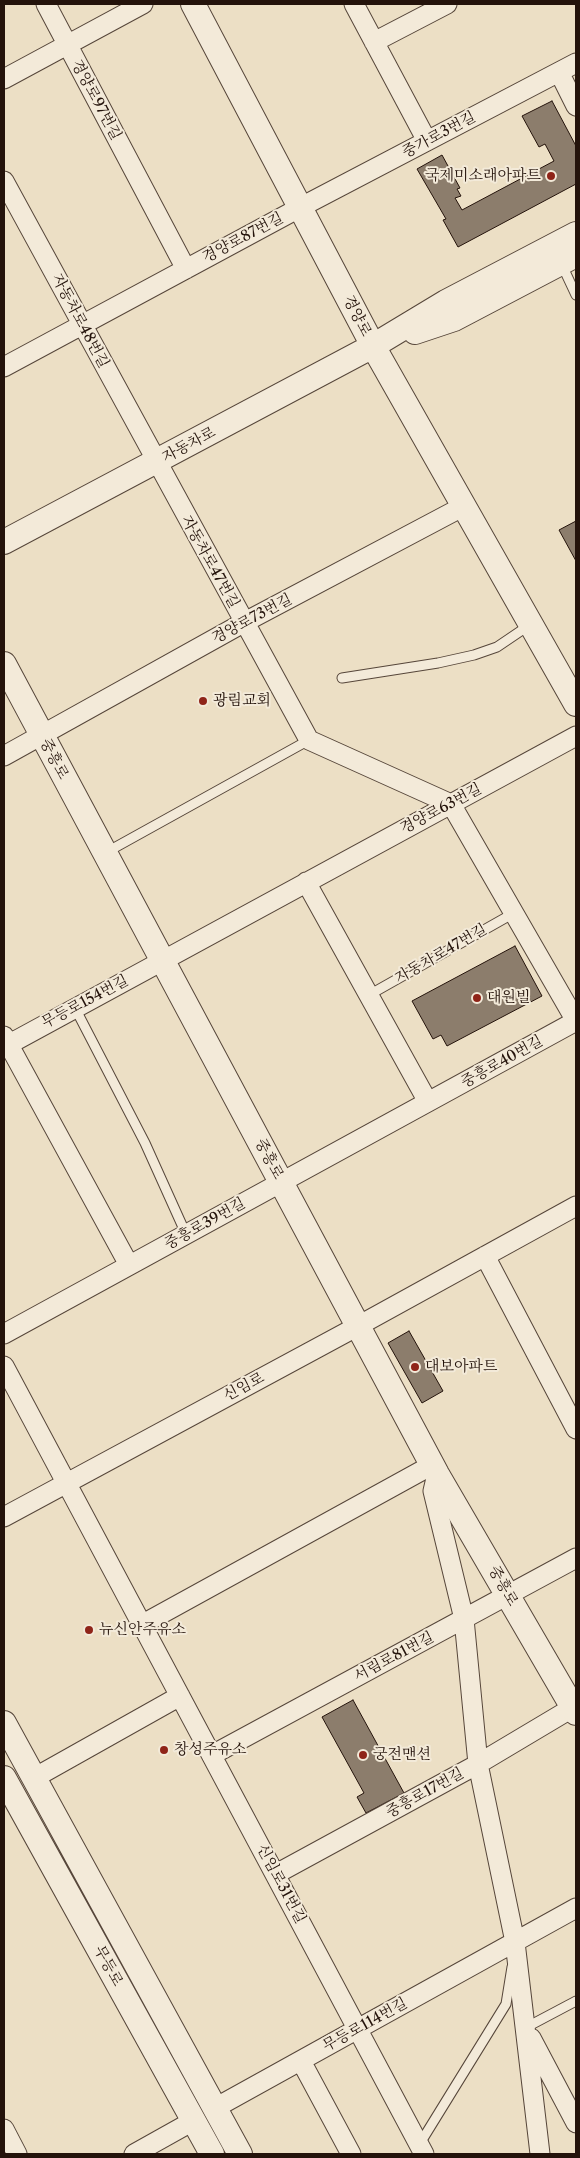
<!DOCTYPE html>
<html>
<head>
<meta charset="utf-8">
<style>
  body { margin:0 }
  #map { position:relative; width:580px; height:2158px; overflow:hidden; background:#ecdfc5; font-family:"Libre Caslon Text",serif }
  canvas { display:block }
  .frame { position:absolute; inset:0; border:5px solid #24130b; pointer-events:none }
</style>
</head>
<body>
<div id="map">
<canvas width="580" height="2158"></canvas>
<div class="frame"></div>
</div>
<script>
const context = document.querySelector('canvas').getContext('2d');
context.lineJoin = 'round';
function fill(path, color) {
  context.fillStyle = color;
  context.fill(path, 'evenodd');
}
function poly(rows) {
  const path = new Path2D();
  for (const r of rows) {
    path.moveTo(r[0], r[1]);
    for (let i = 2; i < r.length; i += 2) path.lineTo(r[i], r[i + 1]);
  }
  return path;
}
function trace(path, color, width, dash) {
  context.strokeStyle = color;
  context.lineWidth = width;
  context.lineCap = dash ? 'butt' : 'round';
  context.setLineDash(dash || []);
  context.stroke(path);
}
function write(font, color, halo, rows, align = 'center') {
  context.font = font + ' "Libre Caslon Text","Noto Serif KR",serif';
  context.lineWidth = 4;
  context.setLineDash([]);
  context.textBaseline = 'middle';
  context.strokeStyle = halo;
  context.fillStyle = color;
  for (const [text, x, y, turn = 0] of rows) {
    context.save();
    context.translate(x, y);
    context.rotate((+turn || 0) * Math.PI / 180);
    context.textAlign = isNaN(turn) ? turn : align;
    if (halo) context.strokeText(text, 0, 0);
    context.fillText(text, 0, 0);
    context.restore();
  }
}
const building = poly([
  [552,101,576,146,576,184,458,247,443,220,446,219,417,169,442,155,460,188,457,189,461,196,455,198,462,210,554,161,545,144,539,147,522,116,552,101],
  [576,521,576,561,559,530,576,521],
  [515,946,542,996,447,1046,441,1035,433,1039,412,1001,515,946],
  [409,1331,443,1391,422,1403,388,1343,409,1331],
  [353,1700,404,1793,366,1813,357,1797,364,1793,322,1717,353,1700]
]);
const service = poly([
  [561,263,576,295],
  [342,678,438,663,474,655,497,647,531,624],
  [105,853,309,740],
  [369,995,514,913],
  [75,1008,145,1143,186,1234],
  [525,2028,576,2001],
  [419,2145,506,2004,512,1967]
]);
const minor = poly([
  [46,4,186,269],
  [354,4,427,141],
  [374,42,447,4],
  [559,72,576,106],
  [4,79,143,4],
  [4,181,309,740,451,804,576,1021],
  [4,367,301,207,576,63],
  [4,756,243,623,464,506],
  [306,882,428,1102],
  [4,1036,129,1265],
  [4,1047,576,736],
  [485,1256,576,1429],
  [4,1334,576,1021],
  [4,1366,424,2154],
  [437,1474,433,1491,464,1619,478,1764,515,1942,540,2154],
  [4,1517,358,1326,576,1206],
  [143,1624,432,1465],
  [212,1755,576,1558],
  [34,1778,180,1696],
  [276,1874,478,1764,572,1708,576,1702],
  [531,2038,576,2123],
  [301,2061,351,2154],
  [215,2108,576,1908],
  [4,2129,17,2154],
  [134,2154,193,2121]
]);
const tertiary = poly([
  [193,4,373,346,576,704],
  [415,332,454,319,576,255],
  [4,542,373,346,446,302,576,234],
  [4,664,437,1474,576,1713],
  [4,1723,240,2154],
  [4,1778,212,2154]
]);
const markers = [
  [551,176,5,"#8f2418"],
  [203,701,5,"#8f2418"],
  [477,998,5,"#8f2418"],
  [415,1367,5,"#8f2418"],
  [89,1630,5,"#8f2418"],
  [164,1750,5,"#8f2418"],
  [363,1755,5,"#8f2418"]
];
const streetNames = [
  ["경양로97번길",96,100,62],
  ["중가로3번길",439,135,-28],
  ["경양로87번길",243,238,-28],
  ["경양로",357,316,63],
  ["자동차로48번길",80,321,62],
  ["자동차로",189,445,-28],
  ["자동차로47번길",210,562,61],
  ["경양로73번길",252,619,-28],
  ["중흥로",54,759,62],
  ["경양로63번길",441,809,-28],
  ["자동차로47번길",441,954,-30],
  ["무등로154번길",85,1002,-28],
  ["중흥로40번길",502,1062,-29],
  ["중흥로",269,1159,62],
  ["중흥로39번길",205,1224,-29],
  ["신임로",244,1387,-28],
  ["중흥로",503,1586,60],
  ["서림로81번길",394,1657,-28],
  ["중흥로17번길",425,1793,-29],
  ["신임로31번길",281,1884,62],
  ["무등로",108,1966,61],
  ["무등로114번길",365,2025,-29]
];
const poiNames = [
  ["국제미소래아파트",541,176,"right"],
  ["광림교회",213,701],
  ["대원빌",487,998],
  ["대보아파트",425,1367],
  ["뉴신안주유소",99,1630],
  ["창성주유소",174,1750],
  ["궁전맨션",373,1755]
];
fill(building, '#8c7d6c');
trace(building, '#24130b', 1);
trace(service, '#56463a', 11);
trace(minor, '#56463a', 21);
trace(tertiary, '#56463a', 26);
trace(service, '#f3ead9', 9);
trace(minor, '#f3ead9', 19);
trace(tertiary, '#f3ead9', 24);
for (const [x, y, r, color] of markers) {
  const dot = new Path2D();
  dot.arc(x, y, r, 0, 2 * Math.PI);
  context.fillStyle = color;
  context.fill(dot);
  trace(dot, '#f3ead9', 2);
}
write('15px', '#24130b', '#f3ead9', streetNames);
write('15px', '#24130b', '#f3ead9', poiNames, 'left');
</script>
</body>
</html>
